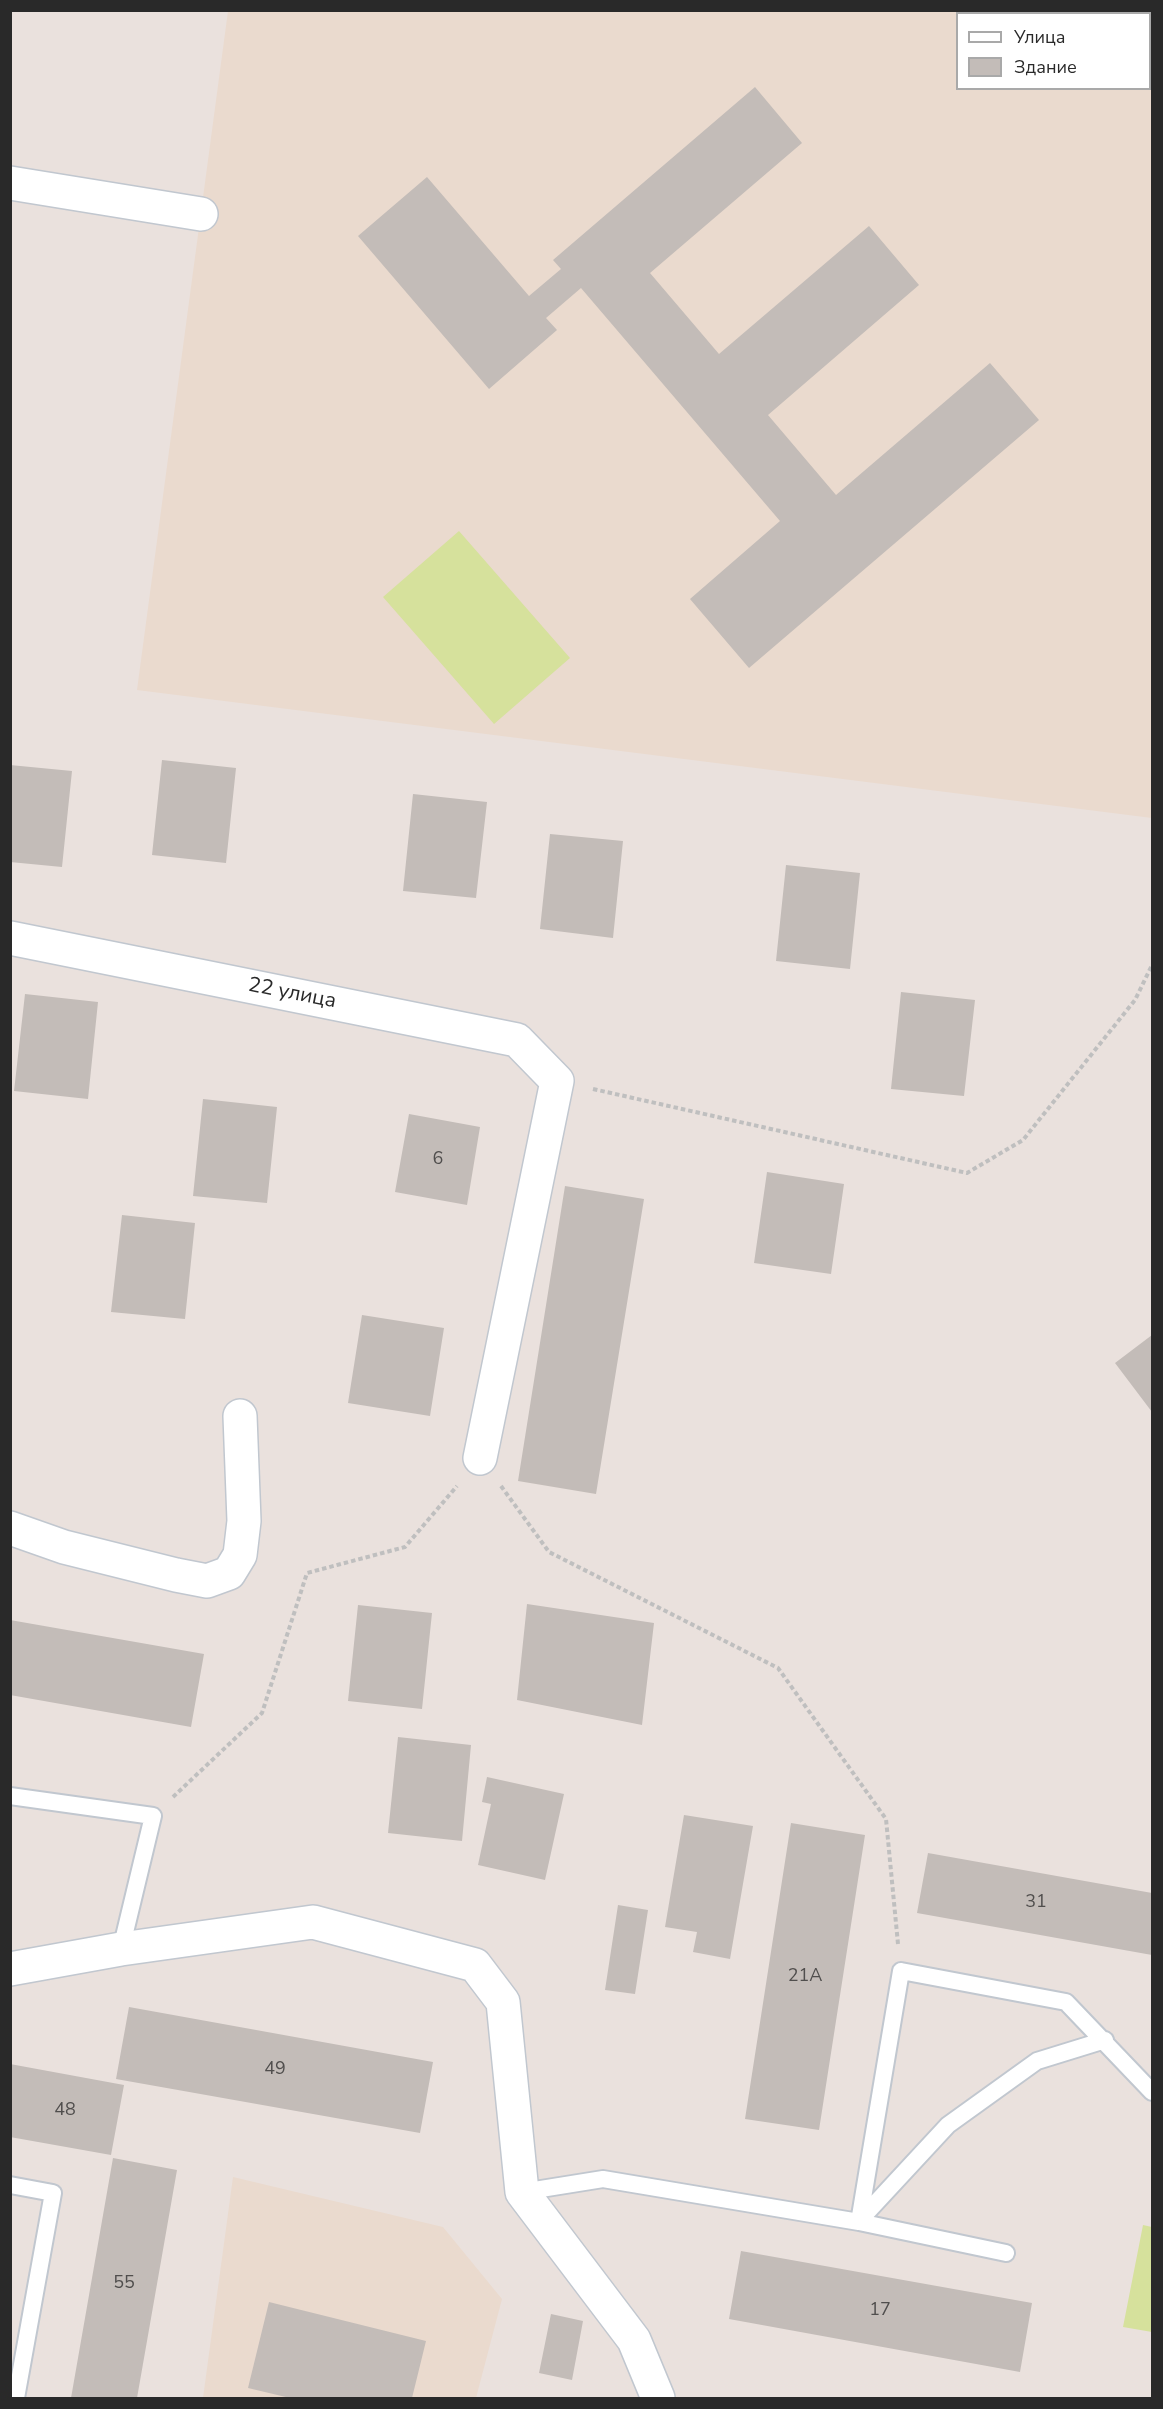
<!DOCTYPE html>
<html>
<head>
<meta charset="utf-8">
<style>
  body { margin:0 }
  #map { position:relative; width:1163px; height:2409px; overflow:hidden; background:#eae1dd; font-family:"Nunito Sans",sans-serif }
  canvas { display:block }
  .frame { position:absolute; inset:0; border:12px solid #292929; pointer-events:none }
  .legend { position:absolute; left:956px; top:12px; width:195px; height:78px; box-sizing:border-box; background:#fff; border:2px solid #a9a9a9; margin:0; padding:8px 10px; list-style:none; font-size:18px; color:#292929 }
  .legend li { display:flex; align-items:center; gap:12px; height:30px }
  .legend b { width:30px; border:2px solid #a9a9a9 }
</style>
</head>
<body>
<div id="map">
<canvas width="1163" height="2409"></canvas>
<div class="frame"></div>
<ul class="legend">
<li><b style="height:8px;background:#fff"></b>Улица</li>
<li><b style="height:16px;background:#c3bcb8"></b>Здание</li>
</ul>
</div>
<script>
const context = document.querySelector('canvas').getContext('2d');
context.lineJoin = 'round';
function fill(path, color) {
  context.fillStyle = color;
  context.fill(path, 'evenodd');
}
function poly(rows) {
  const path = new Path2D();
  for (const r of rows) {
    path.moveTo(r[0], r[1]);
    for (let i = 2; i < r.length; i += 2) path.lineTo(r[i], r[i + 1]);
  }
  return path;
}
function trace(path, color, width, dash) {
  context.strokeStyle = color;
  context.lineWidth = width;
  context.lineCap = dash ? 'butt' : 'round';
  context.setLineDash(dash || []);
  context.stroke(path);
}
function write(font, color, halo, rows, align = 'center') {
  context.font = font + ' "Nunito Sans",sans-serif';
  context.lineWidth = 5;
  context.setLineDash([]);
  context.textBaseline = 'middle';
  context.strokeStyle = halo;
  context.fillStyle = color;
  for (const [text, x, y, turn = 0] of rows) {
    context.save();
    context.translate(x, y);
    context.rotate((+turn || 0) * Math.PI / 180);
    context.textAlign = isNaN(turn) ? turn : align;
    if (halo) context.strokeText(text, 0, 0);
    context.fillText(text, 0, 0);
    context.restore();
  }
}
const education = poly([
  [228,11,1152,11,1152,818,137,690],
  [958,14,1150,14,1150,88,958,88],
  [233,2177,443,2227,502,2299,476,2398,203,2398]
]);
const pitch = poly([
  [459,531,570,658,494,724,383,597],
  [1143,2225,1152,2227,1152,2332,1123,2327]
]);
const building = poly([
  [755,87,802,143,650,273,719,354,869,226,919,285,768,415,836,495,990,363,1039,420,749,668,690,599,780,521,581,288,546,318,557,330,489,389,358,236,427,177,529,296,561,269,553,260],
  [162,760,236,768,226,863,152,855],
  [10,765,72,771,62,867,10,862],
  [413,794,487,802,476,898,403,891],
  [550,834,623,841,613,938,540,929],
  [786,865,860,873,850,969,776,961],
  [901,992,975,1000,964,1096,891,1089],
  [25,994,98,1002,88,1099,14,1091],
  [203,1099,277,1107,267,1203,193,1196],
  [409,1114,480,1127,467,1205,395,1192],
  [767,1172,844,1184,831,1274,754,1263],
  [565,1186,644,1199,596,1494,518,1481],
  [122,1215,195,1223,185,1319,111,1312],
  [362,1315,444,1328,430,1416,348,1403],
  [1152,1335,1152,1412,1115,1363],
  [527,1604,654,1623,642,1725,517,1700],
  [358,1605,432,1613,422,1709,348,1701],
  [10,1620,204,1654,191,1727,10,1695],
  [398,1737,471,1745,462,1841,388,1833],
  [487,1777,564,1794,545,1880,478,1865,491,1804,482,1802],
  [684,1815,753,1826,730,1959,693,1952,697,1932,665,1927],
  [791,1823,865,1835,819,2130,745,2119],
  [928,1853,1152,1893,1152,1955,917,1913],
  [618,1905,648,1910,635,1994,605,1990],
  [129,2007,433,2062,420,2133,116,2079],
  [10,2064,124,2085,111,2155,10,2137],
  [113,2158,177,2170,137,2398,71,2398],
  [741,2251,1032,2303,1020,2372,729,2319],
  [269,2302,426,2341,412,2398,290,2398,248,2388],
  [551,2314,583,2321,572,2380,539,2373]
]);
const path = poly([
  [593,1089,967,1173,1023,1140,1135,1000,1152,965],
  [501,1486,549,1552,778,1668,886,1819,898,1944],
  [173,1797,262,1713,307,1573,405,1547,457,1486]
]);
const service = poly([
  [10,1796,153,1816,121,1949],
  [10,2185,53,2193,16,2398],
  [522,2192,603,2179,859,2222,1006,2253],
  [859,2221,948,2125,1037,2061,1105,2040],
  [859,2222,901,1971,1066,2002,1152,2092]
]);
const minor = poly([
  [10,183,201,214],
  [10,938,517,1040,557,1081,480,1458],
  [10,1528,64,1547,176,1575,207,1581,229,1573,240,1555,244,1521,240,1416],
  [10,1969,121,1949,313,1922,475,1965,503,2002,522,2192,634,2340,658,2398]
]);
const numberNames = [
  ["6",438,1160],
  ["31",1036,1903],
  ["21А",805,1977],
  ["49",275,2070],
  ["48",65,2111],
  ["55",124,2284],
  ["17",880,2311]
];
const streetNames = [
  ["22 улица",292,994,11]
];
fill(education, '#eadace');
fill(pitch, '#d6e19c');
fill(building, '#c3bcb8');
trace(service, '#c1c7cf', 20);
trace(minor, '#c1c7cf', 36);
trace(path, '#bfbfbf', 4, [4.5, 3]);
trace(service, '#fff', 16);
trace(minor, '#fff', 33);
write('18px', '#504e4d', null, numberNames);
write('21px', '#292929', '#fff', streetNames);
</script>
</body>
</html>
